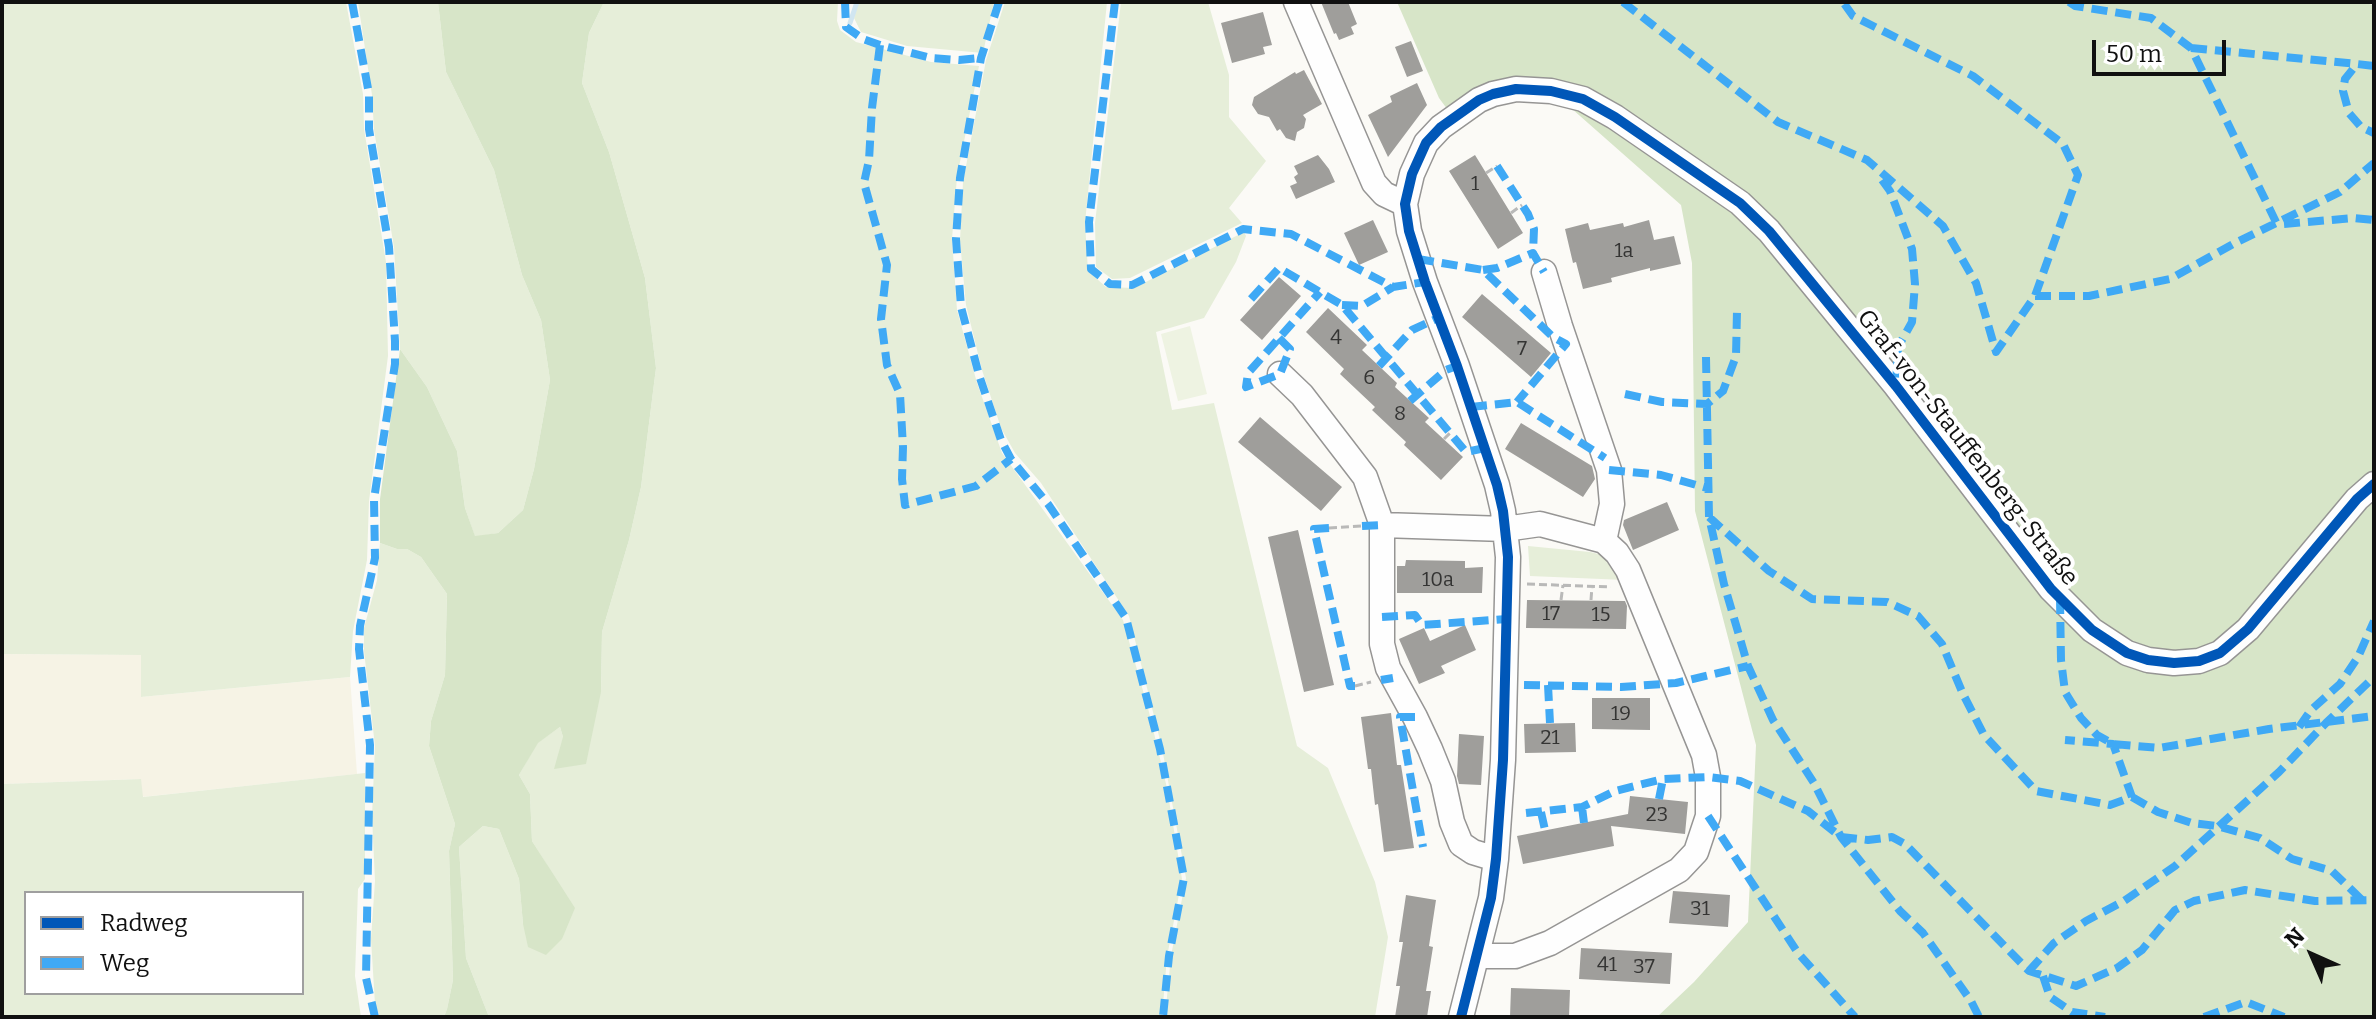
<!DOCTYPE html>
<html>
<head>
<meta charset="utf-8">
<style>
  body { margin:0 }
  #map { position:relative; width:2376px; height:1019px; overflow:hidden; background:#fbfaf6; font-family:Bitter,serif }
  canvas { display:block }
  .frame { position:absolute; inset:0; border:4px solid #101010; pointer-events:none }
  .legend { position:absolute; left:24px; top:891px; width:280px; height:104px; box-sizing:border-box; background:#fff; border:2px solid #9f9f9f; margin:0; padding:10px 14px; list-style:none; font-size:24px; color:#101010 }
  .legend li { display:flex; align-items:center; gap:16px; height:40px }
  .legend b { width:40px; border:2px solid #9f9f9f }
  .north { position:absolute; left:2272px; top:915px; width:80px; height:80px; -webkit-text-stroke:6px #fff; paint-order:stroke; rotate:315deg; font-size:22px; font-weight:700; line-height:32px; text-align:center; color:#101010 }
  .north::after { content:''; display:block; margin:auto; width:28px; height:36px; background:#101010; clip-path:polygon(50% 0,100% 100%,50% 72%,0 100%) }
  .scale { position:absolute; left:2092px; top:40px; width:134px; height:36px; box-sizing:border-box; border:4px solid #101010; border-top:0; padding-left:10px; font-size:24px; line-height:28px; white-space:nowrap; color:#101010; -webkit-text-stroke:6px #fff; paint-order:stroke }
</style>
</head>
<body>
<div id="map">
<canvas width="2376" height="1019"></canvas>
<div class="frame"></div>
<ul class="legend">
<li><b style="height:10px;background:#0057b8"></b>Radweg</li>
<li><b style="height:10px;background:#3fa9f5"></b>Weg</li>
</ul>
<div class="north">N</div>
<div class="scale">50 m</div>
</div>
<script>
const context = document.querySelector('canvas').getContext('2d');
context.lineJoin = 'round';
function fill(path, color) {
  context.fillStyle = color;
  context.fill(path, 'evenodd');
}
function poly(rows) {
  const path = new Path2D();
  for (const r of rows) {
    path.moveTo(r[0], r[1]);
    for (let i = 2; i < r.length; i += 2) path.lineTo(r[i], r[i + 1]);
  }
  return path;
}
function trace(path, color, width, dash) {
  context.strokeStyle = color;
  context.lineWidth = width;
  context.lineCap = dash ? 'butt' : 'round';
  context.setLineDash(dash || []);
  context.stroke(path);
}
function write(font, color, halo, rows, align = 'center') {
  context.font = font + ' Bitter,serif';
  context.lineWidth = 8;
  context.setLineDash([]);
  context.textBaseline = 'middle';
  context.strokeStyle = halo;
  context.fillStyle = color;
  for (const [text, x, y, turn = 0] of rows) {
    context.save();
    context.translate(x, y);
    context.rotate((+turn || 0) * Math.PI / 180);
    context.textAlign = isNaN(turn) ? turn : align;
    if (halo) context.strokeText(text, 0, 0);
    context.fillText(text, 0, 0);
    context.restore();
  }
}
const farmland = poly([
  [2,654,141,655,141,697,350,677,357,774,142,797,140,779,2,784]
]);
const green = poly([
  [2,2,346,2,363,94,364,129,386,262,388,356,369,501,367,560,353,631,350,677,141,697,141,655,2,654],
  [358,2,438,2,446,72,494,170,522,275,541,320,550,380,534,469,523,510,498,533,475,537,465,508,457,451,427,387,400,349,394,247,374,130,372,95],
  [604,2,838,2,837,21,840,30,856,42,931,62,979,66,957,177,952,239,957,310,977,383,1002,453,1123,620,1149,712,1167,788,1182,879,1167,957,1162,1017,489,1017,466,958,459,847,483,826,499,829,519,879,523,924,547,865,532,841,530,794,519,775,537,743,560,727,563,737,601,692,602,632,629,540,641,487,656,368,645,278,609,152,582,83,589,33],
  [857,2,994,2,983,53,907,46,861,32,854,18],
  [1005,2,1107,2,1085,223,1088,271,1106,287,1134,288,1244,232,1246,236,1236,262,1204,318,1156,332,1172,410,1214,403,1297,746,1328,768,1375,882,1388,937,1375,1017,1165,1017,1171,956,1186,878,1162,748,1129,616,1041,483,1015,453,1001,428,982,370,966,305,960,241,963,182,986,60],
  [1121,2,1208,2,1229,75,1229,117,1266,161,1229,208,1242,223,1130,278,1112,279,1096,267,1095,223],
  [380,543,397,549,407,549,421,557,447,594,445,675,431,721,429,746,455,824,449,851,453,980,447,1009,444,1017,380,1017,375,1004,371,939,375,881,372,816,375,746,364,651,364,628,377,580],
  [1528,546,1590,552,1611,557,1625,580,1530,576],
  [365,773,365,879,358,889,355,976,361,1017,2,1017,2,784,141,779,143,797],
  [302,893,302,993,26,993,26,893]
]);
const forest = poly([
  [438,2,604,2,589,33,582,83,609,152,645,278,656,368,641,487,629,540,602,632,601,692,586,764,554,769,563,737,560,727,538,743,519,775,530,794,532,841,575,908,562,939,546,955,528,947,523,924,519,879,499,829,483,826,459,847,466,958,489,1017,444,1017,447,1009,453,980,449,851,455,824,429,746,431,721,445,675,447,594,421,557,407,549,397,549,380,543,380,499,400,349,427,387,457,451,465,508,475,536,498,533,523,510,534,469,550,380,541,320,522,275,494,170,446,72],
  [1397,2,2359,2,2374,5,2374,1017,1657,1017,1694,982,1748,922,1756,745,1695,511,1692,263,1681,205,1563,101,1537,98,1496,104,1459,125,1439,98]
]);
const pitch = poly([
  [1190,326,1207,394,1178,401,1161,334]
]);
const stream = poly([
  [850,23,857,2]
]);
const building = poly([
  [1321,2,1348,2,1357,24,1351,27,1354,34,1339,40,1336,33,1334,34],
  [1263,12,1272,45,1263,47,1265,54,1232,63,1221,23],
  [1411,41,1423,71,1407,77,1395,47],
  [1304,70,1322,104,1303,115,1306,119,1304,128,1297,132,1295,141,1286,138,1280,129,1277,131,1269,117,1258,114,1252,105,1254,97,1295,72,1296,74],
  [1417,83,1427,105,1388,157,1368,115,1392,102,1390,96],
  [1318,155,1329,169,1335,182,1296,199,1290,186,1297,183,1294,177,1298,174,1294,166],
  [1475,155,1523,233,1498,249,1449,171],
  [1373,220,1388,252,1359,265,1344,233],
  [1649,220,1654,240,1674,236,1681,264,1650,271,1650,268,1611,278,1612,282,1583,289,1576,262,1573,263,1565,229,1588,223,1590,230,1623,223,1624,227],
  [1279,277,1301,296,1262,340,1240,320],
  [1482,294,1551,353,1531,377,1462,317],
  [1328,308,1367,345,1362,350,1397,383,1395,387,1429,418,1425,422,1463,457,1441,480,1404,445,1406,442,1372,410,1375,407,1340,374,1344,369,1306,332],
  [1260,417,1342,487,1321,511,1238,442],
  [1521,423,1592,466,1595,479,1583,497,1505,449],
  [1667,502,1679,530,1633,550,1623,525,1624,520],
  [1298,530,1334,685,1304,692,1268,537],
  [1406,560,1465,561,1465,568,1483,567,1482,593,1397,593,1397,566,1405,566],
  [1527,600,1625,601,1627,606,1626,629,1526,628],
  [1465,625,1476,650,1441,666,1445,673,1419,684,1399,639,1424,628,1430,641],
  [1592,698,1650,698,1650,730,1592,729],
  [1391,713,1397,765,1401,765,1414,848,1384,852,1378,804,1375,805,1371,769,1368,769,1361,717],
  [1575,723,1576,752,1525,753,1524,724],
  [1459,734,1484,736,1481,785,1459,784,1457,776],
  [1630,796,1688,802,1685,834,1611,826,1614,846,1523,864,1517,836,1628,814],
  [1673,891,1730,895,1728,927,1669,923],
  [1406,895,1436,900,1429,946,1433,947,1426,991,1431,991,1427,1017,1395,1017,1400,986,1396,986,1403,942,1399,942],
  [1581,948,1672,953,1670,984,1579,979],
  [1511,988,1570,990,1569,1017,1510,1017]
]);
const path = poly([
  [1486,173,1497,166],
  [1511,213,1522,205],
  [1444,439,1450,433],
  [1329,528,1361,526],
  [1527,584,1611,587],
  [1561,600,1563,585],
  [1591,600,1592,586],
  [1355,686,1371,682]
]);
const minor = poly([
  [1296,2,1374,183,1384,194,1405,204],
  [1544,272,1560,326,1609,470,1612,504,1604,541],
  [1280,374,1302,395,1365,477,1382,525,1382,644,1388,668,1415,717,1430,749,1443,781,1452,822,1461,844,1473,852,1496,859],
  [1382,525,1505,529,1540,524,1604,541,1617,553,1628,570,1704,755,1708,777,1708,816,1696,852,1679,870,1550,943,1515,956,1477,956],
  [1461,1017,1491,898,1496,859,1503,760,1508,557,1503,511,1497,485,1457,366,1425,282,1409,231,1405,204,1412,174,1426,143,1441,127,1479,100,1493,94,1516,89,1551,91,1583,99,1615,117,1740,203,1769,231,1896,386,2051,589,2092,630,2127,653,2148,660,2174,663,2199,661,2220,653,2248,629,2357,499,2374,484]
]);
const quiet = poly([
  [352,2,369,94,369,129,389,247,395,341,395,364,374,499,375,558,360,626,359,649,370,745,366,978,375,1017],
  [845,2,846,27,863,39,880,45,931,58,959,60,981,58],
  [999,2,981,58,960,178,956,239,961,307,979,375,1001,440,1011,459,1048,504,1126,618,1160,749,1184,878,1169,956,1163,1017],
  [1115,2,1089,222,1091,269,1110,284,1132,285,1243,229,1291,234,1393,287,1425,282],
  [1623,2,1778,122,1867,160,1943,226,1976,283,1996,352,2035,296,2078,175,2063,144,1973,76,1853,16,1843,2],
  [2069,2,2075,6,2151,18,2191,48,2277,224],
  [880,45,872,108,869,160,864,183,887,265,881,319,887,365,900,394,903,447,902,479,905,505,976,486,1011,459],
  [2191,48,2357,64],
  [2374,66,2357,64,2345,79,2343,91,2349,113,2361,127,2374,133],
  [1497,166,1528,214,1534,229,1533,253],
  [1882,180,1890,191,1912,249,1915,284,1912,322,1898,347,1896,385],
  [2284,224,2354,218,2374,220],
  [1418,259,1483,270,1553,337,1566,344,1517,402],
  [1483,270,1497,268,1533,253,1544,272],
  [2035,296,2089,296,2170,279,2233,244,2340,192,2374,163],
  [1251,299,1279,268,1342,305,1466,452,1485,448],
  [1342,305,1362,306,1393,287],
  [1279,338,1290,349,1280,374,1246,387,1248,373,1320,292],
  [1706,357,1709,517,1724,584,1748,666,1773,720,1814,783,1841,837,1900,911,1923,933,1971,1001,1979,1017],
  [1379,366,1412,330,1438,318],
  [1625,394,1662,402,1707,404,1723,391,1736,356,1737,311],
  [1410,401,1446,370,1457,366],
  [1471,407,1517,402,1605,458],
  [1609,470,1661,475,1707,488],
  [1709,517,1769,571,1812,599,1887,602,1918,616,1942,644,1963,694,1984,735,2036,791,2110,805,2132,797,2113,744,2065,740],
  [1362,526,1382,525],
  [1329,528,1314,529,1350,686,1355,686],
  [2060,598,2061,660,2065,692,2081,718,2097,735,2113,744,2159,748,2269,729,2374,716],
  [1382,617,1415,615,1422,625,1507,619],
  [1381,680,1393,678],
  [1524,685,1621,687,1676,683,1748,666],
  [1548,685,1550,723],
  [1415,717,1400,717,1423,847],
  [2299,727,2311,710,2340,684,2358,657,2374,621],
  [2132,797,2158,812,2192,823,2217,826,2260,838,2292,859,2332,871,2362,900],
  [1659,799,1663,779],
  [1582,807,1584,823],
  [1541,812,1545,830],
  [1526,813,1582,807,1615,791,1663,779,1708,777,1740,781,1808,811,1841,837,1868,840,1892,837,1905,844,2029,971,2076,986,2117,968,2142,950,2175,910,2194,901,2245,890,2315,901,2374,900],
  [1708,816,1798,953,1855,1017],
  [2029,971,2054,943,2086,921,2124,901,2175,866,2279,772,2326,723,2374,677],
  [2043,976,2050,997,2072,1012,2105,1017],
  [2204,1017,2246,1002,2284,1017]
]);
const cycleway = poly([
  [1461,1017,1491,898,1496,859,1503,760,1508,557,1503,511,1497,485,1457,366,1425,282,1409,231,1405,204,1412,174,1426,143,1441,127,1479,100,1493,94,1516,89,1551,91,1583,99,1615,117,1740,203,1769,231,1896,386,2051,589,2092,630,2127,653,2148,660,2174,663,2199,661,2220,653,2248,629,2357,499,2374,484]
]);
const numberNames = [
  ["1",1475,184],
  ["1a",1624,251],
  ["4",1336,338],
  ["7",1522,349],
  ["6",1369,378],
  ["8",1400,414],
  ["10a",1438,580],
  ["17",1551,614],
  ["15",1601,615],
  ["19",1621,714],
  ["21",1550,738],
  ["23",1657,815],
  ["31",1700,909],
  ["41",1607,965],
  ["37",1644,967]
];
const streetNames = [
  ["Graf-von-Stauffenberg-Straße",1967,448,52]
];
fill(farmland, '#f6f3e5');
fill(green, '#e6eed9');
fill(forest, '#d7e5c8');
fill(pitch, '#eef3e2');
trace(stream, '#d1e6f1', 5);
fill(building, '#9f9e9b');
trace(minor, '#969594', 27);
trace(path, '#b9b9b8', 3, [8, 4]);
trace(minor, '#fefefe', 24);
trace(quiet, '#3fa9f5', 8, [16, 8]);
trace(cycleway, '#0057b8', 10);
write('20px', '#343433', null, numberNames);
write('24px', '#101010', '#fff', streetNames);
</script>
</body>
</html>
